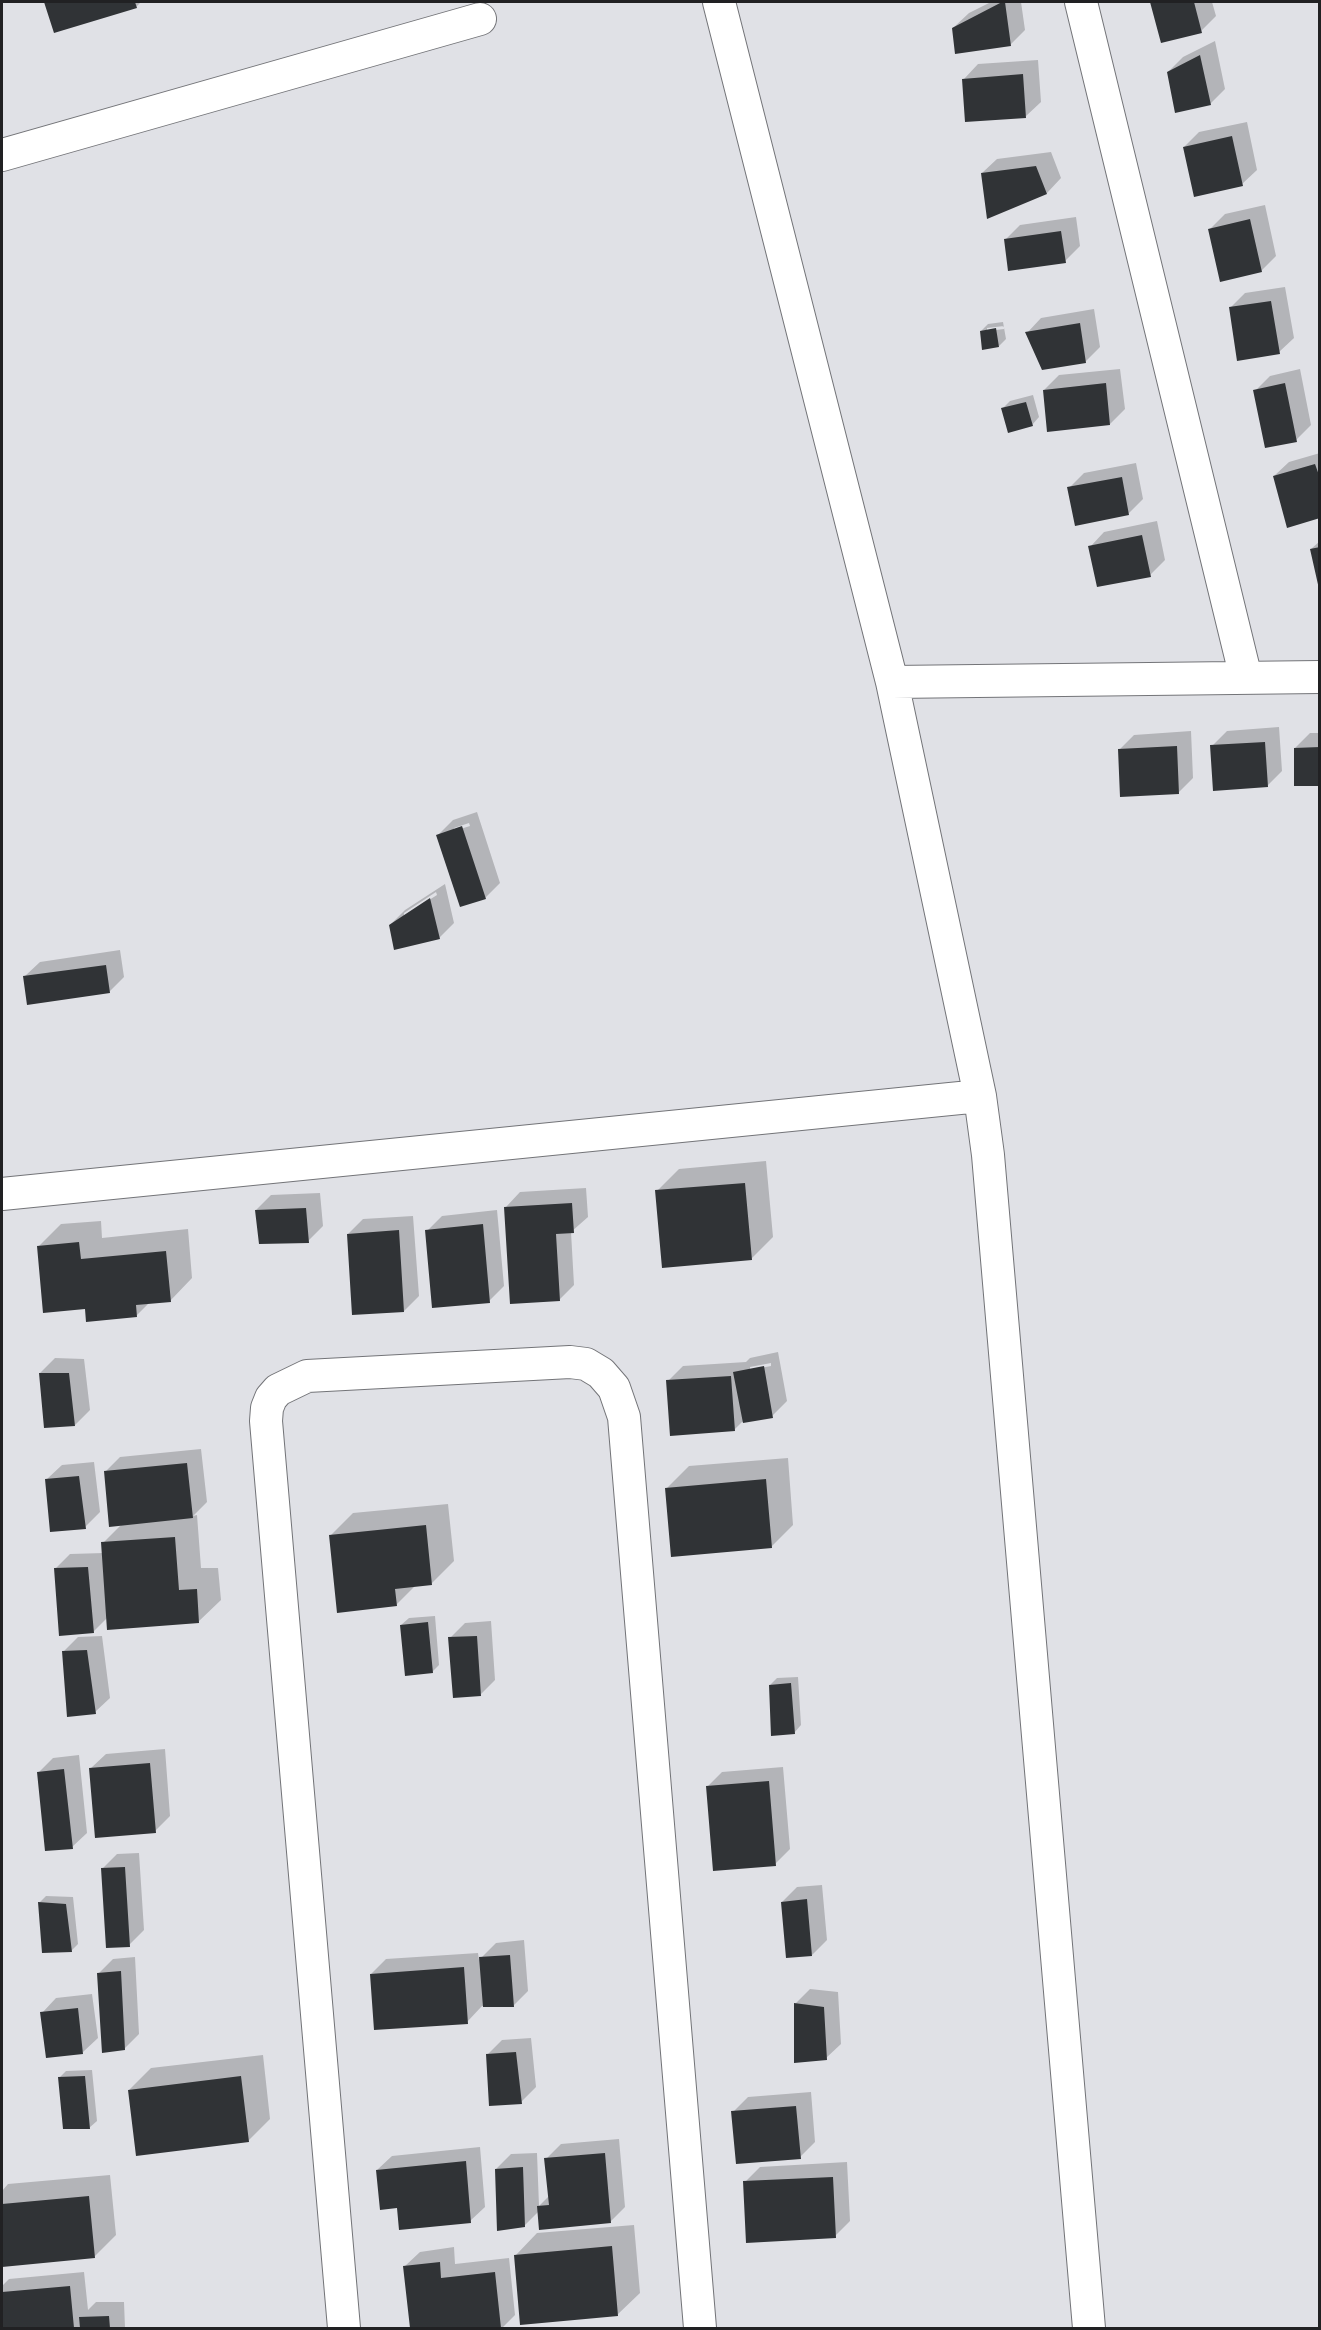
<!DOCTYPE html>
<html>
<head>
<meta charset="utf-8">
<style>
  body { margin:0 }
  #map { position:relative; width:1321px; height:2330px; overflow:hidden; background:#e0e1e6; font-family:"Archivo Narrow",sans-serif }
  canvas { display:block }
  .frame { position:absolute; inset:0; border:3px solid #212123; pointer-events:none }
</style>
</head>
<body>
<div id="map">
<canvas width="1321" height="2330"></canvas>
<div class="frame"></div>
</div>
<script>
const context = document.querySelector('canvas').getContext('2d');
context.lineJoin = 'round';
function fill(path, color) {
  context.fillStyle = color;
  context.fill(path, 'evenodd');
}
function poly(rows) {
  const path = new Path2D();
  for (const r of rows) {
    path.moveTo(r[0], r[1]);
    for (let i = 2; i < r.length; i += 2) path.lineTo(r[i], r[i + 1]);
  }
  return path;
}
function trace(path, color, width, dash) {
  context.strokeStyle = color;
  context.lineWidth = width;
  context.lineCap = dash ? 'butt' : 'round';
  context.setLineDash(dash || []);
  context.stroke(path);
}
const shadow = poly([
  [45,2,141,2,136,7,55,32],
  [991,2,1021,2,1025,30,1010,45,953,28,969,13],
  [1152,2,1212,2,1216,16,1201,31,1162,41],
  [1215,41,1225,89,1210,104,1168,72,1183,57],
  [1038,60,1041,102,1026,116,964,79,978,64],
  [1247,122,1257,170,1242,184,1184,147,1199,132],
  [1051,152,1061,178,1047,193,982,173,997,159],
  [1265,205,1276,256,1261,271,1210,229,1225,214],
  [1076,217,1080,246,1065,261,1006,239,1020,225],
  [1285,287,1294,338,1279,352,1230,308,1245,293],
  [1094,309,1100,347,1085,362,1027,333,1041,318],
  [1003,322,1006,339,999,346,981,331,988,324],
  [1004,326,1004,329,987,331,987,328],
  [1120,369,1125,409,1110,424,1044,390,1059,375],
  [1300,369,1311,425,1296,440,1255,391,1270,376],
  [1033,395,1039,417,1032,425,1003,408,1010,401],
  [1320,453,1320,517,1274,476,1289,462],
  [1136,463,1143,499,1128,514,1069,488,1084,473],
  [1157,521,1165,560,1150,575,1090,547,1104,532],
  [1320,541,1320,586,1311,549],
  [1279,727,1282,771,1267,786,1212,746,1227,731],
  [1191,731,1193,778,1178,793,1119,750,1134,735],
  [1310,733,1320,733,1320,785,1295,748],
  [477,812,500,883,485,898,438,835,453,820],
  [469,823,470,826,454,831,454,828],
  [445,884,454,923,439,938,390,925,405,910],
  [436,892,437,895,404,916,404,913],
  [120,950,124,977,109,992,25,976,40,962],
  [766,1161,773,1237,751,1259,657,1191,679,1169],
  [586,1188,588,1217,571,1232,574,1285,559,1300,506,1207,520,1192],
  [320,1193,323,1226,308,1241,256,1210,271,1195],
  [497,1210,504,1286,489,1301,427,1231,442,1216],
  [413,1216,419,1296,404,1311,348,1234,363,1219],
  [101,1221,102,1238,188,1229,192,1278,170,1301,150,1302,136,1316,86,1307,39,1246,61,1224],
  [778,1352,787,1401,772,1416,742,1422,734,1430,668,1381,683,1366,746,1362,750,1358],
  [771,1363,771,1366,750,1370,750,1367],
  [55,1358,84,1359,90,1410,75,1425,40,1373],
  [201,1449,207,1502,193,1516,197,1515,201,1568,218,1568,221,1600,198,1622,108,1617,93,1632,55,1569,70,1554,104,1553,103,1543,122,1524,105,1472,120,1457],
  [788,1458,793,1525,771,1547,667,1488,689,1466],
  [94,1462,100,1512,85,1527,47,1479,62,1465],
  [448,1504,454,1561,432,1583,416,1585,396,1605,331,1535,353,1513],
  [435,1616,439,1665,432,1672,401,1625,409,1618],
  [491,1621,495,1680,481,1694,450,1638,465,1623],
  [102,1636,110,1698,95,1712,63,1652,78,1637],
  [798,1677,801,1725,794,1733,770,1685,777,1678],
  [165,1749,170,1816,155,1831,91,1768,106,1754],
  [79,1755,87,1833,72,1847,38,1773,53,1758],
  [783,1767,790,1849,775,1864,707,1787,722,1772],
  [139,1853,144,1930,129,1945,102,1869,117,1854],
  [822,1885,827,1940,812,1955,782,1902,797,1887],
  [46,1896,73,1897,78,1944,71,1951,39,1903],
  [524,1940,528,1991,513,2006,482,2006,467,2022,371,1974,386,1959,478,1953,479,1960,496,1943],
  [135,1957,139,2034,124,2049,98,1974,113,1959],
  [810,1989,838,1992,841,2044,826,2058,795,2004],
  [92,1994,98,2038,83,2052,42,2013,56,1998],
  [531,2038,536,2087,521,2102,487,2055,502,2040],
  [263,2055,270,2119,248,2141,129,2090,151,2068],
  [92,2070,97,2121,89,2128,59,2078,66,2071],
  [811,2092,815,2142,800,2157,733,2112,748,2097],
  [619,2139,625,2207,610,2222,539,2211,524,2226,496,2169,511,2154,537,2153,539,2206,549,2196,546,2159,561,2144],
  [480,2147,485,2207,470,2221,377,2170,392,2156],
  [847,2162,850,2221,835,2236,745,2182,760,2167],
  [110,2175,116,2235,94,2257,2,2265,2,2191,8,2184],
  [634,2225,640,2293,617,2315,515,2256,537,2233],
  [454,2247,455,2264,509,2258,515,2315,502,2328,411,2328,405,2266,420,2252],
  [84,2272,88,2310,96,2302,124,2302,125,2328,2,2328,2,2286,9,2279]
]);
const building = poly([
  [44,2,135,2,137,8,54,33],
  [1002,2,1005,2,1011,46,955,54,952,28],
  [1150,2,1194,2,1202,33,1161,43],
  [1200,55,1211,105,1175,113,1167,72],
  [1023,74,1026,118,965,122,962,79],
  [1232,136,1243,186,1194,197,1183,147],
  [1036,166,1047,194,987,219,981,173],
  [1250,219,1262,272,1220,282,1208,229],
  [1061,231,1066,263,1008,271,1004,239],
  [1271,301,1280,354,1237,361,1229,307],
  [1080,323,1086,363,1042,370,1025,332],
  [996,328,999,347,982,350,980,331],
  [1106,383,1110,425,1047,432,1043,390],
  [1285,383,1297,442,1265,448,1253,390],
  [1026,402,1033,426,1008,433,1001,408],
  [1315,464,1320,478,1320,518,1287,528,1273,476],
  [1122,477,1129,515,1075,526,1067,487],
  [1142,535,1151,577,1097,587,1088,546],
  [1320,547,1320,589,1319,589,1310,549],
  [1265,742,1268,787,1213,791,1210,745],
  [1177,746,1179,794,1120,797,1118,749],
  [1320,747,1320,786,1294,786,1294,748],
  [462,826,486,899,460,907,436,835],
  [430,898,440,939,394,950,389,925],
  [106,965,110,993,27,1005,23,976],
  [745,1183,752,1260,662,1268,655,1190],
  [572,1203,574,1233,556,1234,560,1301,510,1304,504,1207],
  [306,1208,309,1243,259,1244,255,1210],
  [483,1224,490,1303,432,1308,425,1230],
  [399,1230,404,1312,352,1315,347,1234],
  [79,1242,81,1259,166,1251,171,1302,136,1305,137,1317,86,1322,85,1309,43,1313,37,1246],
  [764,1366,773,1418,743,1423,733,1372],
  [39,1373,69,1373,75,1426,44,1428],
  [731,1376,735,1431,670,1436,666,1380],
  [187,1463,193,1518,109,1527,104,1471],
  [79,1476,86,1529,50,1532,45,1479],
  [766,1479,772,1548,671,1557,665,1488],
  [426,1525,432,1585,395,1589,397,1606,337,1613,329,1535],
  [175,1537,179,1590,197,1589,199,1623,107,1630,101,1542],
  [88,1567,94,1633,59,1636,54,1568],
  [428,1622,433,1673,405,1676,400,1625],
  [477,1636,481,1696,453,1698,448,1637],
  [87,1650,96,1714,67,1717,62,1651],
  [791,1683,795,1734,771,1736,769,1685],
  [150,1763,156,1833,95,1838,89,1768],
  [64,1769,73,1849,45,1851,37,1772],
  [769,1781,776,1866,713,1871,706,1786],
  [125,1867,130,1947,106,1948,101,1868],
  [807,1899,812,1956,786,1958,781,1902],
  [38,1902,66,1904,72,1952,42,1953],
  [510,1955,514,2007,483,2007,479,1957],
  [464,1967,468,2024,374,2030,370,1974],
  [121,1971,125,2050,102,2053,97,1973],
  [794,2003,824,2007,827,2060,794,2063],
  [78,2008,83,2054,46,2058,40,2012],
  [516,2052,522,2104,489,2106,486,2054],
  [85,2076,90,2129,63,2129,58,2077],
  [241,2076,249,2142,136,2156,128,2090],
  [796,2106,801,2159,736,2164,731,2111],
  [605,2153,611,2223,539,2230,537,2206,549,2205,544,2158],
  [466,2161,471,2223,399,2230,397,2208,380,2210,376,2170],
  [523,2167,525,2227,497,2231,495,2169],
  [833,2177,836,2238,746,2243,743,2181],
  [89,2196,95,2258,2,2267,2,2204],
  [612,2246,618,2316,520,2325,514,2255],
  [440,2262,441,2278,495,2272,501,2328,410,2328,403,2266],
  [70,2286,74,2328,2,2328,2,2292],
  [109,2316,110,2328,80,2328,79,2317]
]);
const minor = poly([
  [719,2,892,682,980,1096,988,1155,1089,2328],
  [1081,2,1246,678],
  [2,155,480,19],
  [892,682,1320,677],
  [2,1194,980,1096],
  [344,2328,266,1421,267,1408,271,1398,278,1390,307,1376,570,1362,586,1364,601,1373,614,1388,624,1417,700,2328]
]);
fill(shadow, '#0003');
fill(building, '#303336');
trace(minor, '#737478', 34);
trace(minor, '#fff', 32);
</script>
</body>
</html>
